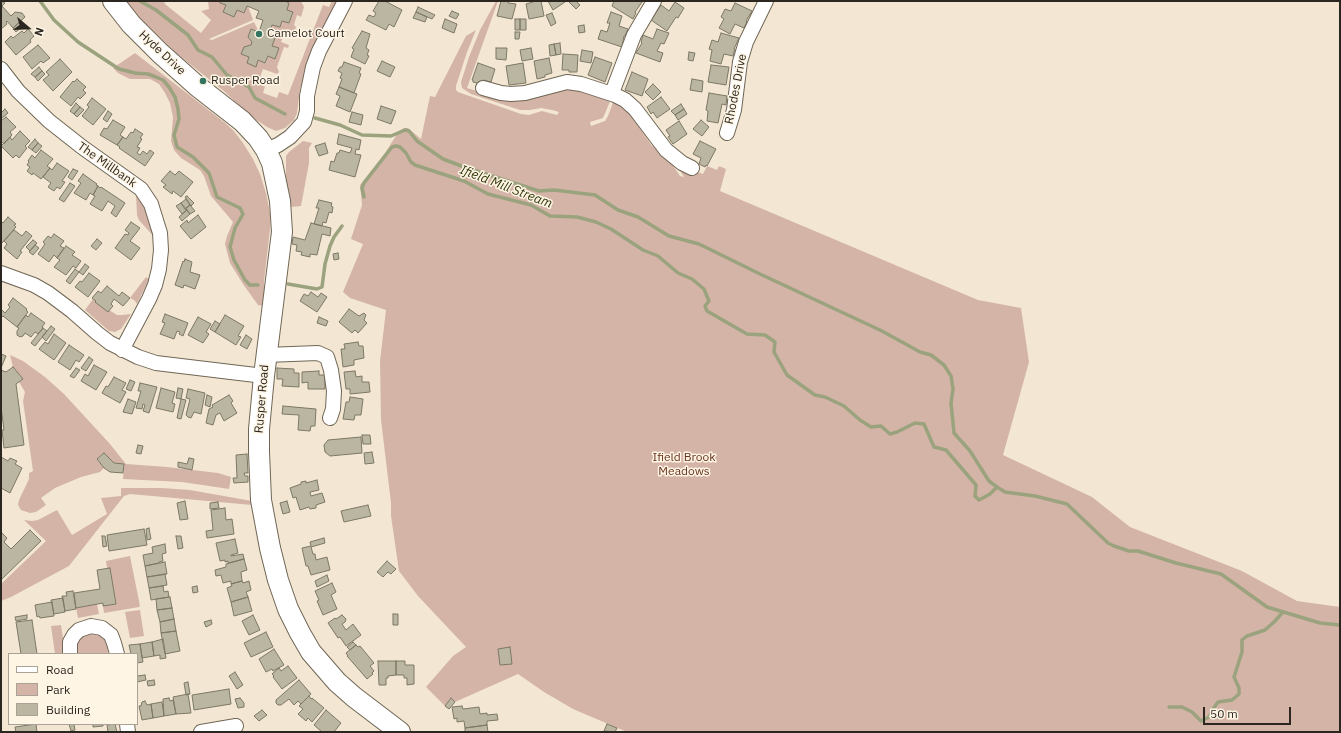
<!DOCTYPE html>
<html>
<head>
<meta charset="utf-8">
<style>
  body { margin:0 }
  #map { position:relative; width:1341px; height:733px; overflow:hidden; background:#f3e7d4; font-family:"IBM Plex Sans",sans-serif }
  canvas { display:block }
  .frame { position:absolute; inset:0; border:2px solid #2b261f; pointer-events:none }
  .legend { position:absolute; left:8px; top:653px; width:130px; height:72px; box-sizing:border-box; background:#fef5e5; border:1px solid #aaa296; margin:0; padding:5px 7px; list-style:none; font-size:12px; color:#2b261f }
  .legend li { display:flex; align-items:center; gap:8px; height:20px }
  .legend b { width:20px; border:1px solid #aaa296 }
  .north { position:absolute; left:8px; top:8px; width:40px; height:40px; -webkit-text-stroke:3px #fef5e5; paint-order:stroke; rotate:109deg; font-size:11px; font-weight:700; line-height:16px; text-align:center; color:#2b261f }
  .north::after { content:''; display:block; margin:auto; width:14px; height:18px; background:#2b261f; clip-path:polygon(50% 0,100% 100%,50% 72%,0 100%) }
  .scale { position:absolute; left:1203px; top:707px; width:88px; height:18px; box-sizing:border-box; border:2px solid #2b261f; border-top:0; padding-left:5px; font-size:12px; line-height:14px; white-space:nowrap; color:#2b261f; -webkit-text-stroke:3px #fef5e5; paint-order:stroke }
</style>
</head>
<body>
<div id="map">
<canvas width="1341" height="733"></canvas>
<div class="frame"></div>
<ul class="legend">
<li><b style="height:5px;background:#fff"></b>Road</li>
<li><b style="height:11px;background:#d4b4a7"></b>Park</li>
<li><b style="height:11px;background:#bab6a2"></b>Building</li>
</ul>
<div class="north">N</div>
<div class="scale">50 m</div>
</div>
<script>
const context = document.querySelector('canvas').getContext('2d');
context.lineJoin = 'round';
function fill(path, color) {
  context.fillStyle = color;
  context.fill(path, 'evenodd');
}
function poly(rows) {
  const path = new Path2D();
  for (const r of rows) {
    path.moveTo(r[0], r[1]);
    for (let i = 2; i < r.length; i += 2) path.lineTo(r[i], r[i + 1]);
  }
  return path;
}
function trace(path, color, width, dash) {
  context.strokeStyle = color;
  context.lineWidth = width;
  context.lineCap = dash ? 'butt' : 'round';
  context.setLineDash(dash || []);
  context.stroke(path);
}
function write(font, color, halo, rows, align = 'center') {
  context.font = font + ' "IBM Plex Sans",sans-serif';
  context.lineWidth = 3;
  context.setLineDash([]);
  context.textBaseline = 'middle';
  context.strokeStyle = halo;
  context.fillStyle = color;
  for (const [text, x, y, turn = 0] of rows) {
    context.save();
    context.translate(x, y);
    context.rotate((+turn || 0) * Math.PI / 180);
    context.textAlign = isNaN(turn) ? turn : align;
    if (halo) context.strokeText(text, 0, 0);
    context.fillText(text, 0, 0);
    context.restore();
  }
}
const green = poly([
  [126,1,164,1,165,4,201,33,211,20,201,11,209,9,208,1,220,1,220,3,226,5,223,12,234,17,237,10,244,13,247,6,248,6,253,20,209,39,212,40,254,22,259,32,251,29,248,37,252,42,251,45,241,54,249,57,247,63,256,66,258,60,266,63,268,56,275,59,279,48,272,46,275,38,268,34,276,34,283,37,281,42,289,45,288,48,284,47,277,67,279,72,277,74,263,69,258,83,265,87,263,93,277,98,279,92,288,95,323,5,329,7,332,1,340,1,305,74,300,89,297,113,294,120,285,128,276,131,267,127,248,114,225,92,176,53,138,16],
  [285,1,301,1,304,7,301,17,297,15,294,25,296,27,294,32,286,29,284,35,277,32,271,26,272,25,280,27,282,21,289,23,293,13,287,10,289,3],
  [496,1,498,1,467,88,494,96,528,99,559,91,562,88,569,87,611,99,603,118,590,122,591,126,605,121,608,116,614,100,635,115,634,120,652,146,657,147,670,161,680,176,684,177,676,164,703,174,707,166,717,170,719,166,726,169,720,191,978,300,1021,308,1029,362,1003,455,1092,497,1130,527,1242,571,1297,601,1340,607,1340,732,627,732,573,709,544,692,518,674,455,702,451,698,445,706,426,687,453,656,466,647,418,596,399,571,391,516,391,503,381,420,380,361,386,310,350,298,343,292,363,244,351,239,362,205,360,185,385,153,399,131,404,128,408,128,421,139,430,96,435,97,466,36,476,30,467,52,456,86,456,90,458,92,521,114,529,115,542,111,557,115,559,112,552,110,541,108,530,110,520,110,471,94,462,88,461,82,469,57,480,30],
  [135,53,224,122,233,130,243,143,253,159,260,174,266,193,270,213,270,229,264,281,264,306,258,305,243,284,230,263,225,244,227,236,233,222,211,196,204,176,200,170,181,158,174,150,171,141,173,117,170,103,165,93,159,84,150,79,130,79,118,73,113,68],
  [303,141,312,143,309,148,309,163,301,206,291,207,286,184,286,156,289,152],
  [136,194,147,209,154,237,139,220,137,215],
  [146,277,149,279,137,304,134,300,130,298],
  [93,299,96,301,95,302,108,312,109,310,117,315,122,315,131,314,121,329,115,332,109,331,85,310],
  [10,355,23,361,45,377,64,394,110,444,126,464,167,467,218,473,231,477,229,489,182,482,123,479,124,464,114,463,104,453,97,459,104,468,100,472,81,477,55,488,41,498,46,505,36,512,30,513,21,510,18,505,19,500,29,479,29,473,33,471,23,401,25,392,19,382,23,379,13,367],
  [121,488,162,488,190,490,252,501,252,505,130,494,124,496,69,566,11,597,1,601,1,584,46,541,24,520,32,521,38,520,57,510,72,535,107,514,101,498,121,496],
  [130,556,140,606,139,607,104,613,103,606,116,604,110,568,107,568,106,561],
  [97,604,99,614,78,618,76,608],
  [140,610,144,636,130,638,125,612],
  [61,625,65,652,64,654,55,654,51,626],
  [96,632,105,637,109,647,107,654,77,654,76,645,81,636]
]);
const stream = poly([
  [40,1,54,20,78,42,119,69,135,73,148,74,156,77,163,80,169,87,175,97,178,109,179,119,174,135,177,147,193,157,209,173,217,197,240,208,243,214,235,228,230,247,234,260,245,280,250,285,258,285],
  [140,1,156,10,188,35,198,50,212,57,227,75,249,87,255,98,285,114],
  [315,118,340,125,362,135,391,136,405,130,409,131,417,141,443,159,464,167,539,191,554,190,595,195,618,210,638,217,669,236,699,244,760,274,882,331,920,352,931,355,944,365,951,376,953,389,951,403,954,433,970,451,989,481,997,487,1005,492,1035,496,1067,504,1108,543,1114,546,1129,551,1138,551,1176,563,1221,574,1267,607,1320,623,1340,625],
  [364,197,362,188,364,183,392,147,396,146,400,147,406,153,411,162,415,165,464,181,488,194,531,205,550,216,577,217,596,222,611,229,643,250,658,256,678,273,692,279,704,289,709,301,705,306,707,311,747,334,765,335,775,342,774,352,787,375,815,395,825,397,844,406,860,420,871,427,881,426,890,434,897,432,915,423,924,424,934,447,946,450,976,485,975,496,979,500,990,494,997,487],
  [288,284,317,289,322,287,325,264,330,246,334,237,342,226],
  [1169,707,1182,707,1192,712,1201,721,1209,717,1213,709,1218,702,1232,700,1239,694,1239,688,1234,677,1242,652,1242,640,1247,636,1265,630,1274,622,1283,612]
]);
const building = poly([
  [1,1,5,3,2,6,11,16,15,12,22,13,25,17,13,28,7,21,6,22,7,24,1,29,1,1],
  [220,1,285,1,289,3,287,10,293,12,289,23,282,21,280,27,272,25,268,35,275,38,272,46,279,48,275,59,268,56,265,63,258,60,256,67,247,63,249,57,241,54,244,47,251,45,252,42,248,37,251,29,259,32,263,20,256,18,259,11,247,6,244,13,237,10,234,17,223,12,226,5,220,3,220,1],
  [379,1,385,1,402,10,394,27,389,24,386,30,366,20,369,15,374,17,376,13,373,11,379,1],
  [501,1,509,1,508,3,516,4,512,19,497,16,501,1],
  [532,1,541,1,544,16,529,19,526,4,533,2,532,1],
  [548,1,565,1,565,2,553,10,548,1],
  [568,1,576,1,580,5,576,9,568,1],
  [614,1,640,1,642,2,635,12,636,13,633,19,612,6,614,1],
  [675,2,684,8,678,18,676,17,667,31,651,20,661,5,669,11,675,2],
  [735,3,752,11,746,21,747,22,744,28,735,24,730,34,719,28,724,19,721,17,725,9,731,11,735,3],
  [418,7,435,15,432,19,416,12,418,7],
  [452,11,459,14,456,19,449,16,452,11],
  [416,12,427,17,425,22,413,18,416,12],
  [611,12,622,16,619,26,628,29,625,36,624,36,622,47,598,39,601,30,607,32,610,23,607,23,611,12],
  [552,13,556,23,551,26,546,15,552,13],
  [445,19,457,24,454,33,442,28,445,19],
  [515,19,520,19,520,30,515,30,515,19],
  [520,19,526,19,526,30,520,30,520,19],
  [20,22,23,26,16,32,13,28,20,22],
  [584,25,585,32,579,33,578,26,584,25],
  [28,29,34,36,30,40,31,42,16,55,5,42,11,36,13,38,22,31,24,33,28,29],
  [657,29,669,33,664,44,661,43,657,51,663,53,660,62,636,53,642,43,641,42,643,35,653,39,657,29],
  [362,31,370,34,366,48,369,50,367,55,369,56,365,64,351,57,354,49,352,48,362,31],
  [515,32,520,32,519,39,515,39,515,32],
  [721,33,739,38,734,49,735,49,733,56,724,54,721,64,710,61,712,50,709,49,712,40,718,42,721,33],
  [560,43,561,54,556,55,554,44,560,43],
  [554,44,556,55,550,56,549,45,554,44],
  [38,45,50,58,43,63,41,61,32,69,23,57,38,45],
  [496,48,507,48,506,60,496,59,496,48],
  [531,48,533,59,522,61,520,50,531,48],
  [582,50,593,52,591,63,580,61,582,50],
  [689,52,695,53,693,61,688,60,689,52],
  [563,54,578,55,577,72,569,72,569,70,562,70,563,54],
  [595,57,612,63,605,82,588,75,595,57],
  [549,58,552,73,545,75,545,77,537,79,534,61,549,58],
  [60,59,72,72,53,91,43,80,49,75,46,72,60,59],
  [382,61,395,67,390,77,377,71,382,61],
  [344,62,361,68,359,73,361,74,354,93,339,87,342,79,340,78,342,73,338,71,340,67,342,67,344,62],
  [478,63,495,69,491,82,483,80,480,84,473,82,473,80,472,80,478,63],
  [523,63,526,83,509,85,506,66,523,63],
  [711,65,729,67,726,85,708,82,711,65],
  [39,67,42,71,35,77,31,74,39,67],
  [42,71,45,74,38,81,35,77,42,71],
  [632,72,648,79,642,96,625,90,632,72],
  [77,79,86,87,83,90,86,93,80,99,78,97,71,106,60,97,73,81,74,82,77,79],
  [692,79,703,81,702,92,690,90,692,79],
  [653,84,661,92,653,100,645,92,653,84],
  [339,87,357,94,350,112,336,106,340,96,336,94,339,87],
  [709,93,727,96,726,105,722,104,718,123,707,121,708,111,706,110,709,93],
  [661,97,670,109,657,118,653,112,651,114,647,107,661,97],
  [92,98,106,109,93,125,82,116,89,107,87,105,92,98],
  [76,103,80,107,74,114,70,111,76,103],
  [681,104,684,109,675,115,671,111,681,104],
  [381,106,396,111,391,124,377,119,381,106],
  [80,107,84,110,77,117,74,114,80,107],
  [5,109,8,113,1,119,1,113,5,109],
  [684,109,687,114,678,120,675,115,684,109],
  [108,111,112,114,107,122,103,119,108,111],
  [352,112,363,115,361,125,349,122,352,112],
  [6,117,16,127,10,132,12,135,4,144,1,141,1,121,6,117],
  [113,120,125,127,120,135,123,137,117,145,100,135,104,128,107,129,113,120],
  [701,120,709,127,702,136,693,129,701,120],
  [679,121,687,134,673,144,668,137,670,136,666,130,679,121],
  [135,129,143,134,140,138,142,139,137,147,140,148,137,153,140,155,143,151,147,154,150,150,154,153,145,166,119,148,120,147,117,145,123,137,126,139,131,132,133,133,135,129],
  [20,131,30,141,25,146,27,148,19,158,16,155,13,158,1,146,10,137,12,140,20,131],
  [339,134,361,140,359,150,356,149,355,154,361,155,355,177,329,170,331,161,334,162,337,153,339,153,340,150,350,153,352,148,337,144,339,134],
  [35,139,38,143,32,150,28,147,35,139],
  [700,141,716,149,707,166,706,165,705,167,699,164,701,158,693,154,700,141],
  [38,143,42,146,36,153,32,150,38,143],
  [325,143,328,153,319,156,315,146,325,143],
  [41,150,53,159,47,166,50,168,41,179,33,173,32,175,27,171,30,167,27,165,29,162,28,161,32,155,35,158,41,150],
  [57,163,69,171,62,181,65,182,60,189,57,187,54,191,48,187,51,183,43,177,50,168,52,170,57,163],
  [73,169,78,171,72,180,68,177,73,169],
  [170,171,175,175,179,171,193,182,181,197,173,191,172,194,163,187,166,185,161,181,170,171],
  [83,174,97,184,96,185,98,186,93,195,90,193,86,200,74,193,81,183,78,181,83,174],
  [70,183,75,186,64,202,59,199,70,183],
  [98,186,100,188,101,187,125,203,116,217,111,213,115,206,108,201,102,211,90,204,95,196,93,195,98,186],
  [187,196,194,203,191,206,185,197,187,196],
  [186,199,190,205,185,209,181,203,186,199],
  [319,200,332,203,331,206,333,207,332,213,329,212,326,223,323,222,322,226,314,224,319,208,316,208,319,200],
  [181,203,187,210,182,214,176,206,181,203],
  [190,205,195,211,190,214,185,209,190,205],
  [187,210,190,214,182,221,179,217,187,210],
  [198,215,206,227,191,239,180,226,187,220,188,223,198,215],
  [8,217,16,224,14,225,16,227,2,243,1,242,1,221,3,223,8,217],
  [131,222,140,228,130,241,140,248,131,260,115,248,125,234,128,235,129,233,125,230,131,222],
  [311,223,331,228,330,236,322,234,317,255,310,254,310,257,301,255,302,252,296,251,297,245,292,244,293,237,305,240,311,223],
  [14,230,22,236,26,231,32,236,20,251,22,252,17,259,4,248,7,244,4,241,14,230],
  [54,234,64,241,60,246,64,248,57,258,54,255,49,262,38,254,45,244,43,242,48,236,51,238,54,234],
  [97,239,102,243,96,250,91,246,97,239],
  [33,240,37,243,30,251,26,247,33,240],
  [35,245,39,248,33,255,29,252,35,245],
  [66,246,75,252,72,255,81,261,76,268,73,266,66,275,54,267,60,260,57,258,66,246],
  [338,253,339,259,334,260,333,254,338,253],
  [185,259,192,262,190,272,200,275,195,289,184,285,183,288,175,285,183,261,184,262,185,259],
  [85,264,89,267,83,275,79,272,85,264],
  [75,269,79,272,70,284,66,281,75,269],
  [89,273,100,281,88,297,75,287,80,281,82,282,89,273],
  [107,286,119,296,122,292,130,298,123,306,114,299,111,304,113,306,108,312,95,302,96,301,92,298,98,291,101,293,107,286],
  [311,292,318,297,321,293,327,297,317,312,300,301,304,294,308,296,311,292],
  [13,298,27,309,26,310,28,312,17,327,3,316,1,318,1,309,5,313,10,307,8,305,13,298],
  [349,309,359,316,364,313,366,315,364,320,367,323,358,333,355,330,352,333,339,322,349,309],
  [31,313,45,323,42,327,43,328,38,334,35,332,31,337,25,333,23,336,20,337,17,335,17,331,19,328,17,327,26,315,28,317,31,313],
  [165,314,188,323,183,336,179,334,180,332,177,331,174,339,160,334,165,323,162,322,165,314],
  [225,315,244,326,238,336,241,337,236,345,215,332,225,315],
  [198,317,211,324,206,332,209,334,203,343,188,335,198,317],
  [319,317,328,321,326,326,317,323,319,317],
  [215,321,220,324,215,332,210,329,215,321],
  [51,326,55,329,46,341,42,337,51,326],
  [43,328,47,331,35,346,31,343,43,328],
  [54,334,66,343,54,360,39,349,45,342,48,344,54,334],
  [246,335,252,339,247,349,240,345,246,335],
  [358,342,359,346,363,346,364,358,354,360,354,365,343,367,341,349,345,349,344,344,358,342],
  [69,345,84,355,79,362,76,360,70,370,58,362,69,345],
  [1,354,6,356,1,368,1,354],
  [89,357,93,360,86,371,81,368,89,357],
  [94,365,107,372,96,390,81,381,85,374,88,376,94,365],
  [13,367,23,379,16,384,24,445,4,448,2,430,4,430,1,407,1,370,6,372,13,367],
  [76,368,80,370,74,378,70,376,76,368],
  [277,368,294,369,294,373,299,373,299,387,282,386,283,379,277,379,277,368],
  [319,371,319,375,325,375,325,389,308,389,308,382,302,383,302,372,319,371],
  [355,371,356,377,362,376,362,382,369,382,370,392,350,394,350,389,346,389,344,372,355,371],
  [114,377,126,383,122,390,126,392,120,403,102,393,106,386,108,387,114,377],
  [130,380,135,382,131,391,126,389,130,380],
  [140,383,157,387,149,413,143,411,145,405,143,404,142,409,136,408,141,391,138,391,140,383],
  [161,388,175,392,172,403,175,404,173,412,156,408,161,388],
  [178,388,183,389,181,399,176,398,178,388],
  [188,389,205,393,201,414,194,412,191,418,188,417,186,415,190,399,186,398,188,389],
  [207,395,212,397,210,407,205,405,207,395],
  [229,395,233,401,231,403,237,413,224,421,220,413,216,415,213,425,206,423,209,409,213,407,212,405,229,395],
  [350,397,363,399,361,415,355,415,354,420,343,419,346,402,349,402,350,397],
  [128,399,136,402,132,414,123,412,128,399],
  [181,399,186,400,181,419,177,418,181,399],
  [283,406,316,409,315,426,311,426,310,431,298,430,299,415,282,414,283,406],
  [362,435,370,435,371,444,363,444,362,435],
  [361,437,362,453,330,456,325,452,324,445,328,440,361,437],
  [138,445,143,446,141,454,136,453,138,445],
  [372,452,374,463,365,464,364,453,372,452],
  [104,453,114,463,124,464,123,473,110,472,104,468,97,459,104,453],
  [247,454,248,473,244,473,245,476,248,476,248,482,234,483,233,478,237,478,236,455,247,454],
  [1,457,8,461,10,458,17,461,15,464,22,468,10,493,1,488,1,457],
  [189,458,194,459,192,470,178,467,178,462,187,464,189,458],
  [317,480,319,490,310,492,311,496,322,493,325,502,316,505,316,508,310,509,309,507,300,510,296,497,293,498,290,488,301,484,301,482,306,481,306,483,317,480],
  [185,501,188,519,180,520,177,503,185,501],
  [287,501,290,512,283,514,280,503,287,501],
  [218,502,219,508,210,509,210,503,218,502],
  [368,505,371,516,344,522,341,511,368,505],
  [225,508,226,520,232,519,234,534,207,538,206,531,213,530,211,510,225,508],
  [149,528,151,539,147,540,146,529,149,528],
  [144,529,147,545,109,551,107,535,144,529],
  [30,530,41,541,1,580,1,532,7,538,4,542,11,549,30,530],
  [102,536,105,536,107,546,103,547,102,536],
  [176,536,181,536,183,548,178,549,176,536],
  [324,538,325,543,311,547,313,554,315,554,316,560,327,557,330,570,311,575,308,566,306,566,302,548,311,546,310,542,324,538],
  [235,539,238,553,231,555,231,556,243,554,244,559,228,563,228,561,225,562,225,560,220,561,216,543,235,539],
  [165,544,166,553,162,554,163,561,159,562,159,563,145,566,143,555,153,553,152,547,165,544],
  [244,559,247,570,241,572,242,581,231,584,231,581,223,583,221,575,216,576,215,570,226,567,226,564,244,559],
  [387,561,396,569,391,574,388,572,383,577,377,572,387,561],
  [165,562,167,574,147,577,145,566,165,562],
  [110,568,116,604,103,606,103,603,76,608,74,593,100,589,97,570,110,568],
  [165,574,167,585,149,588,147,577,165,574],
  [327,575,329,581,317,587,315,581,327,575],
  [242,581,243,583,249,581,251,590,246,592,248,597,231,602,227,588,232,586,231,584,242,581],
  [332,583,336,592,331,595,337,609,323,615,317,601,319,600,315,591,332,583],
  [163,586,164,592,168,591,169,597,151,600,149,588,163,586],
  [197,586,198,592,193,593,192,587,197,586],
  [73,591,76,609,65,611,62,596,67,596,66,592,73,591],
  [170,597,172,608,157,610,156,599,170,597],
  [248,597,252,611,234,616,231,602,248,597],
  [63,598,65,612,54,614,51,600,63,598],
  [52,602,54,616,40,618,39,616,37,617,35,605,52,602],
  [172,608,174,619,160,622,157,610,172,608],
  [393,614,398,614,398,625,393,625,393,614],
  [27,615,27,619,16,621,15,617,27,615],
  [253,615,260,630,249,635,242,621,253,615],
  [342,615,346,619,345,622,342,624,346,630,353,624,361,635,346,646,340,637,338,638,328,623,335,618,336,619,342,615],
  [174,619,176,631,161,633,160,622,174,619],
  [32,620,37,654,21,654,16,622,32,620],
  [211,620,212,624,206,627,204,622,211,620],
  [176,631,180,651,165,654,161,633,176,631],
  [266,632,273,647,251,657,244,643,266,632],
  [163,639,166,658,160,659,160,655,154,656,152,642,163,639],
  [152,642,154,656,142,658,140,644,152,642],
  [353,642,356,645,350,650,347,647,353,642],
  [140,644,143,662,137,663,137,654,131,654,129,645,140,644],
  [356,645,358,647,360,646,374,663,370,666,374,671,372,673,373,674,367,679,347,656,348,656,346,653,356,645],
  [510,647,512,664,500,665,498,649,510,647],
  [274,649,284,665,273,671,272,669,266,672,259,659,274,649],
  [378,661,396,661,396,675,388,676,388,678,386,678,386,685,379,685,378,661],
  [396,661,405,661,405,665,414,665,414,684,407,685,407,678,404,678,404,675,396,675,396,661],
  [288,666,297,678,282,689,273,677,274,676,272,674,279,668,281,671,288,666],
  [235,672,243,685,237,689,229,676,235,672],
  [145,675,146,680,137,682,137,676,145,675],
  [154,680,155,685,148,686,147,681,154,680],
  [299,680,311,694,301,704,298,701,294,705,289,699,281,705,278,705,276,703,276,700,299,680],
  [188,682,190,694,186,695,184,683,188,682],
  [229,689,231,704,194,710,192,695,229,689],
  [188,694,191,713,176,714,173,697,188,694],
  [309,696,311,699,312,698,324,708,312,722,308,718,306,721,298,714,303,709,299,706,309,696],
  [169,698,170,701,173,700,176,714,164,716,163,699,169,698],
  [240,698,244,703,244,707,238,708,235,699,240,698],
  [451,698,455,702,449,709,445,706,451,698],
  [145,701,147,705,151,704,153,718,142,720,139,706,141,706,142,702,145,701],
  [162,702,164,716,153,718,151,704,162,702],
  [462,706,463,709,479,707,480,714,487,713,487,715,497,714,498,720,487,721,487,725,465,728,464,721,457,722,457,718,454,719,452,707,462,706],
  [262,710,267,715,259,721,254,716,262,710],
  [326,710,341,723,334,732,322,732,314,725,326,710],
  [36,724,37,732,16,732,15,727,36,724],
  [69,724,74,724,75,730,71,731,69,724],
  [93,724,103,724,103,726,93,727,93,724],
  [115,724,117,732,108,732,107,725,115,724],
  [607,724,617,728,615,732,604,731,607,724],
  [487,725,488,732,465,732,465,728,487,725]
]);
const street = poly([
  [1,69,18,91,49,121,82,147,141,189,151,204,160,233,161,250,159,269,155,285,149,299,122,350],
  [483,88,501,93,511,94,525,93,567,82,581,84,615,95,625,100,635,109,666,150,682,163,692,168],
  [612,93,634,35,654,1],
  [727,133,734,110,740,62,746,42,766,1],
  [266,150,278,145,290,137,304,122,307,111,307,96,313,67,319,51,345,1],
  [1,273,34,285,48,293,72,311,97,333,110,343,138,357,156,363,264,376],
  [266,355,318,353,327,357,331,370,334,391,333,409,330,418],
  [70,654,70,642,74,635,79,630,91,626,102,628,111,635,114,643,117,654],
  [127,724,128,732],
  [201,732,236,726]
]);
const secondary = poly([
  [113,1,131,24,160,53,197,86,242,121,258,138,266,150,272,163,280,201,282,232,264,376,259,429,259,452,261,500,270,548,278,580,288,609,300,633,311,652,337,682,354,697,400,732]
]);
const markers = [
  [259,34,4,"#337361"],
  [203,81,4,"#337361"]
];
const poiNames = [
  ["Camelot Court",267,34],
  ["Rusper Road",211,81]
];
const streetNames = [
  ["Hyde Drive",162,53,43],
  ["Rhodes Drive",736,89,-79],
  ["The Millbank",107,165,35],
  ["Rusper Road",262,399,-85]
];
const parkNames = [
  ["Ifield Brook",684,458],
  ["Meadows",684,472]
];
const waterNames = [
  ["Ifield Mill Stream",506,187,21]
];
fill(green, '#d4b4a7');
trace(stream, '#9ba37e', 3.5);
fill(building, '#bab6a2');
trace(building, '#7c7865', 1);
trace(street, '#706655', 16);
trace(secondary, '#706655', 22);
trace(street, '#fff', 14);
trace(secondary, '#fff', 20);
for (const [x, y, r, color] of markers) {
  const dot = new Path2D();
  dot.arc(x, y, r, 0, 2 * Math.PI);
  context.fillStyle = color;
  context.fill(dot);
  trace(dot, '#fef5e5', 1.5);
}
write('12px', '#2b261f', '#fef5e5', poiNames, 'left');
write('12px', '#2b261f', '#fef5e5', streetNames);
write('12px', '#67321c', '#fef5e5', parkNames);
write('italic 13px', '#2e3506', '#fef5e5', waterNames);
</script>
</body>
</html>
